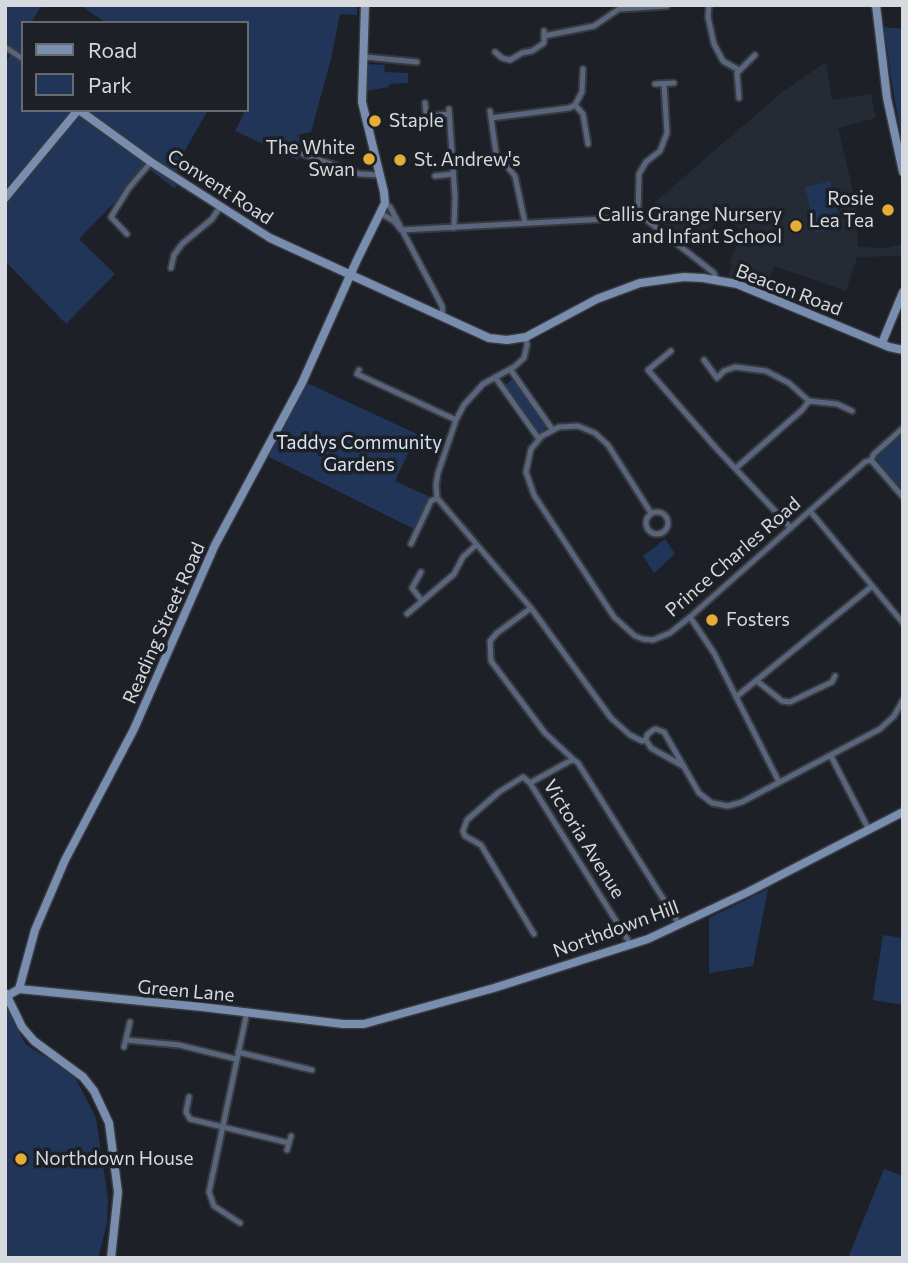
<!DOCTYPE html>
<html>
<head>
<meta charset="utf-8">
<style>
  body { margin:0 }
  #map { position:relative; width:908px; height:1263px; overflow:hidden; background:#1d2026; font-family:Commissioner,sans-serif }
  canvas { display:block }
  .frame { position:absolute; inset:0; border:7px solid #d6d9dd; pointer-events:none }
  .legend { position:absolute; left:21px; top:21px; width:228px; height:91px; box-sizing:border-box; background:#1d2026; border:2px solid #676a6f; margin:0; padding:9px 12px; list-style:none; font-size:21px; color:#d6d9dd }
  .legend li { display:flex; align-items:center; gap:14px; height:35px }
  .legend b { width:35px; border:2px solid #676a6f }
</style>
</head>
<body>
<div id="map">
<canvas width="908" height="1263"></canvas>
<div class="frame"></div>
<ul class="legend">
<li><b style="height:9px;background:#798dae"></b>Road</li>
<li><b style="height:19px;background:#213559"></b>Park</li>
</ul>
</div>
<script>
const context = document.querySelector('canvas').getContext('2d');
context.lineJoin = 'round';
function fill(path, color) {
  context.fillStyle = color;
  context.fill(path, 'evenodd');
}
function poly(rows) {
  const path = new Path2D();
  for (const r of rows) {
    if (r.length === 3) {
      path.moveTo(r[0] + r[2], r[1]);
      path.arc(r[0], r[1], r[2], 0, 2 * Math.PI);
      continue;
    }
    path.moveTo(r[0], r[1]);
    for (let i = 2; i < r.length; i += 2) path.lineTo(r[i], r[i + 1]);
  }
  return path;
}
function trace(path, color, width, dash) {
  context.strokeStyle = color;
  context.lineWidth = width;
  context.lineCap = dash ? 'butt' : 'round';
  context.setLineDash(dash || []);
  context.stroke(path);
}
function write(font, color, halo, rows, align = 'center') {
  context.font = font + ' Commissioner,sans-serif';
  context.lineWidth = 7;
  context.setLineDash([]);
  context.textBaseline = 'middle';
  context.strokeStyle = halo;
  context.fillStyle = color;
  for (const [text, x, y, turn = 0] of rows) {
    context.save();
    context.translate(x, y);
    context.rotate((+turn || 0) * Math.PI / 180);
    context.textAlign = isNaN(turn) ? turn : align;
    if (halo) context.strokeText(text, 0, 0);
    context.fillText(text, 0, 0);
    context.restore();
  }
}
const built = poly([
  [826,62,832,100,871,94,876,118,838,128,855,199,858,247,886,248,903,244,903,256,857,257,846,291,774,266,765,289,728,275,732,264,729,263,743,231,723,216,690,245,646,210,781,93]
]);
const green = poly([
  [5,5,42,5,31,23,23,23,23,110,208,110,179,161,175,189,148,168,79,239,115,274,66,324,5,261,5,203,55,143,48,139,5,189,5,57,8,58,14,49,5,45],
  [80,5,357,5,357,15,340,14,331,59,311,132,297,135,304,140,298,160,235,131,244,113,240,110,247,110,247,23,106,23],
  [884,27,903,29,903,146,891,78],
  [367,64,385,65,384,72,408,73,408,83,389,84,389,87,367,91],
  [830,181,841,227,816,233,805,187],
  [512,379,546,425,543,432,537,431,504,386],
  [305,382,417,434,395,481,430,497,416,530,265,455],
  [903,431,903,494,875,457],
  [665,539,675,554,654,573,643,556],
  [768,889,753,966,709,973,709,918],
  [883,935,903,938,903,1005,873,1000],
  [5,1003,25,1044,74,1075,96,1118,108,1199,107,1223,98,1258,5,1258],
  [884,1169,903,1176,903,1258,848,1258]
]);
const street = poly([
  [709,5,708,17,714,44,723,61,739,70],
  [544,36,594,26,619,9,667,6],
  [5,47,23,59],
  [495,52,502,58,510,60,522,53,532,51,544,43,544,31],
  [365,57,417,62],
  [655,84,674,83],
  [739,98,737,73,755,55],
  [425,103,427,124],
  [575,105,583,114,588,144],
  [449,109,455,197,454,228],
  [490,111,496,153,515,176,525,223],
  [427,116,449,114],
  [491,118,569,108,575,105,582,92,583,69],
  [303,154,360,174,380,175],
  [435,176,453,174],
  [385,203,390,207,442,306,443,317],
  [380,213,394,221,401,230,643,217,714,273,716,279],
  [638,216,639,174,646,162,660,151,667,133,664,84],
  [127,234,111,217,129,188,151,162],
  [171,268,174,255,182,244,212,219,220,207],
  [526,337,527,345,524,358,514,367,483,384,464,405,456,420,438,473,436,485,437,498,531,608,611,718,630,735,642,741,646,740,651,748,683,766],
  [671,351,648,370,716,448,791,528],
  [704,360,717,378,724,371,735,367,766,371,789,383,809,401,837,404,852,411],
  [510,369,552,429],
  [359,370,357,374,456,420],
  [495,377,539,439],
  [871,460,903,497],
  [871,460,874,454,903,428],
  [736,468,802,410,809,401],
  [810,511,903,623],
  [657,523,11],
  [651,513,608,445,595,433,578,426,559,427,542,436,531,449,526,472,534,495,614,617,635,636,643,639,653,640,670,633,690,617,865,462,871,460],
  [411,544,431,501,437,498],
  [421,572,412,588,422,601],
  [531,608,497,633,490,641,491,661,545,733,574,760],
  [407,614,454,574,463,557,476,545],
  [690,617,714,653,779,782],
  [757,681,782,701,790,702,832,682,835,676],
  [736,697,871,587],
  [646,740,647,735,653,730,656,729,664,732,699,793,712,803,728,806,742,802,880,729,894,716,903,700],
  [831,756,869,830],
  [530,783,568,762,574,760,578,763,679,924],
  [534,934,481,845,465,836,463,831,467,820,499,792,523,777,530,783,631,945],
  [126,1040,179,1045,236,1059],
  [124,1047,130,1022],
  [238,1052,312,1070],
  [189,1097,186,1112,190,1119,289,1143],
  [287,1150,291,1136],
  [240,1223,214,1206,209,1192,247,1012]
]);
const secondary = poly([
  [876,5,887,98,903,172],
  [79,110,151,162,270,238,489,338,507,340,526,337,597,299,640,283,684,277,703,278,737,284,889,347,903,350],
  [5,198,78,110],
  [882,343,903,292],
  [19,989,35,930,65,860,134,729,215,545,302,383,357,260,385,203,384,192,362,102,365,5],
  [6,994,22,1027,34,1041,83,1077,94,1091,109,1123,118,1192,111,1258],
  [7,996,19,989,202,1007,343,1024,364,1024,494,988,648,939,748,892,903,812]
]);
const markers = [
  [375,121,7,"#e6ad36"],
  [369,159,7,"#e6ad36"],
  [400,160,7,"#e6ad36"],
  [888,210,7,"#e6ad36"],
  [796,226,7,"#e6ad36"],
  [712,620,7,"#e6ad36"],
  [21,1159,7,"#e6ad36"]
];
const poiNames = [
  ["Staple",389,121],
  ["The White",355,148,"right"],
  ["Swan",355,170,"right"],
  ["St. Andrew's",414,160],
  ["Rosie",874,199,"right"],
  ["Lea Tea",874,221,"right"],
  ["Callis Grange Nursery",782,215,"right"],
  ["and Infant School",782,237,"right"],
  ["Fosters",726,620],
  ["Northdown House",35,1159]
];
const streetNames = [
  ["Convent Road",220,187,33],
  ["Beacon Road",789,290,21],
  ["Prince Charles Road",733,557,-41],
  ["Reading Street Road",164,623,-66],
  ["Victoria Avenue",584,839,58],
  ["Northdown Hill",616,929,-20],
  ["Green Lane",186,991,5]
];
const parkNames = [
  ["Taddys Community",359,443],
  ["Gardens",359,465]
];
fill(built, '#252b35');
fill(green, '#213559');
trace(street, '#373a40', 9);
trace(secondary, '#373a40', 11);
trace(street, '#59657a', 5);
trace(secondary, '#798dae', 8);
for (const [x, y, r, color] of markers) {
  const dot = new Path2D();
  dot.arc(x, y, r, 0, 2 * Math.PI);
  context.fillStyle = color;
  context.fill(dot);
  trace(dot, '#1d2026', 2.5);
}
write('19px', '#d6d9dd', '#1d2026', poiNames, 'left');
write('19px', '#d6d9dd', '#1d2026', streetNames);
write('19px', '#dbe4f2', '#1d2026', parkNames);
</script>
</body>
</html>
